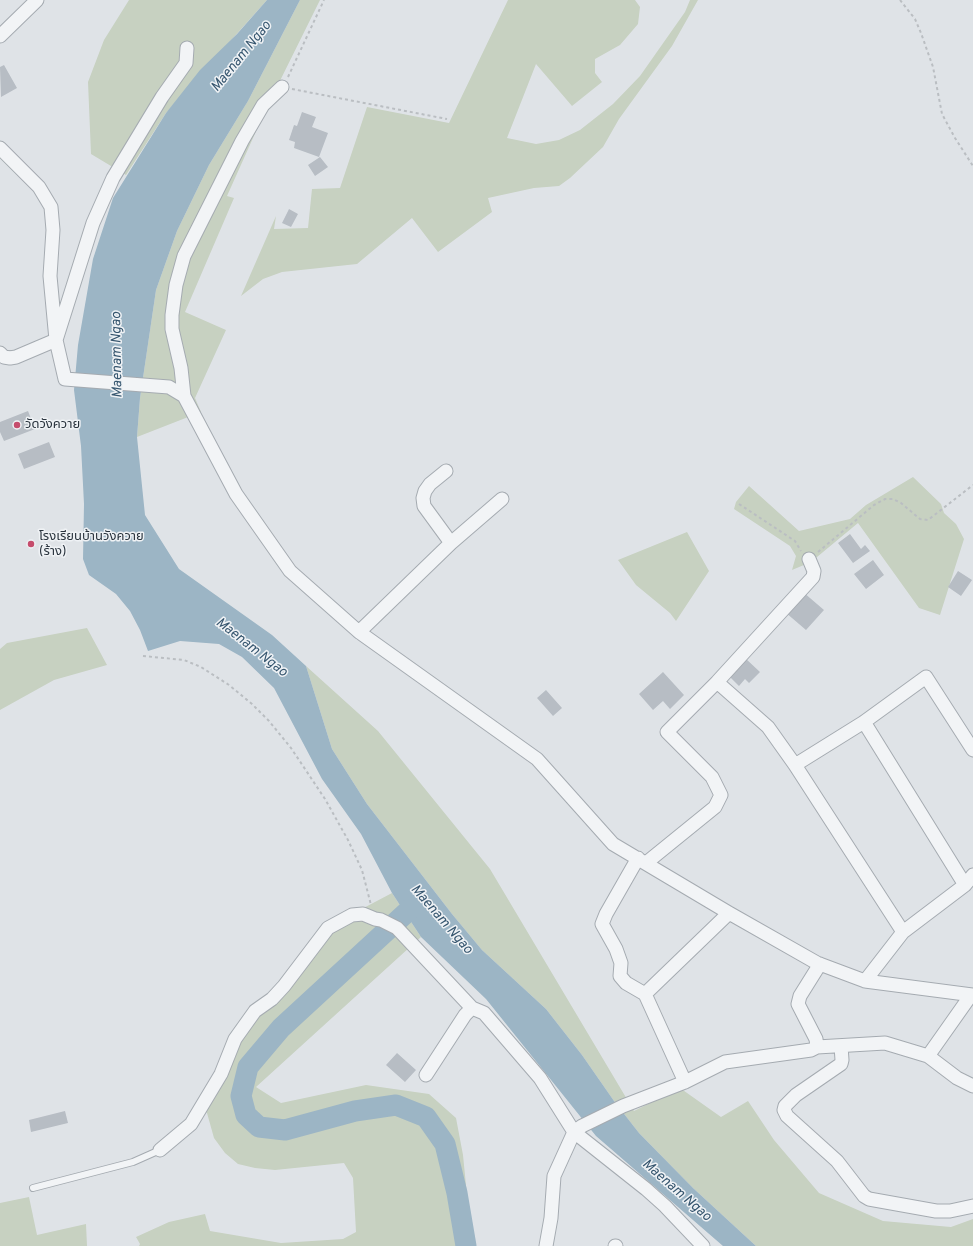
<!DOCTYPE html>
<html>
<head>
<meta charset="utf-8">
<style>
  body { margin:0 }
  canvas { display:block; background:#dfe3e7 }
</style>
</head>
<body>
<canvas width="973" height="1246"></canvas>
<script>
const context = document.querySelector('canvas').getContext('2d');
context.lineJoin = 'round';
function fill(path, color) {
  context.fillStyle = color;
  context.fill(path, 'evenodd');
}
function poly(rows) {
  const path = new Path2D();
  for (const r of rows) {
    path.moveTo(r[0], r[1]);
    for (let i = 2; i < r.length; i += 2) path.lineTo(r[i], r[i + 1]);
  }
  return path;
}
function trace(path, color, width, dash) {
  context.strokeStyle = color;
  context.lineWidth = width;
  context.lineCap = dash ? 'butt' : 'round';
  context.setLineDash(dash || []);
  context.stroke(path);
}
function write(font, color, halo, rows, align = 'center') {
  context.font = font + ' Overpass,"Noto Sans Thai",sans-serif';
  context.lineWidth = 3;
  context.setLineDash([]);
  context.textBaseline = 'middle';
  context.strokeStyle = halo;
  context.fillStyle = color;
  for (const [text, x, y, turn = 0] of rows) {
    context.save();
    context.translate(x, y);
    context.rotate((+turn || 0) * Math.PI / 180);
    context.textAlign = isNaN(turn) ? turn : align;
    if (halo) context.strokeText(text, 0, 0);
    context.fillText(text, 0, 0);
    context.restore();
  }
}
const green = poly([
  [129,0,267,0,166,113,126,175,91,154,88,82,104,40],
  [300,0,320,0,266,109,227,196,234,198,185,312,226,330,195,398,201,412,137,437,140,398,156,290,177,231,209,165,248,101],
  [508,0,635,0,640,7,638,24,620,45,595,59,595,73,602,82,572,106,536,64,507,138,536,144,559,140,580,130,613,104,640,76,685,12,690,0,698,0,672,46,619,119,603,147,570,178,559,186,534,188,488,198,492,212,438,252,412,218,357,264,282,272,263,279,241,296,276,216,274,229,308,228,312,189,340,188,367,107,449,123],
  [913,477,941,504,944,513,956,524,964,539,940,615,919,608,858,523,811,562,792,570,796,556,790,546,734,509,736,502,749,486,799,531,850,519,866,505],
  [687,532,709,571,676,621,670,613,636,585,618,560],
  [87,628,107,665,54,680,0,710,0,649,7,643],
  [306,666,378,731,490,869,634,1111,680,1088,721,1117,748,1101,774,1140,819,1193,883,1221,951,1227,973,1219,973,1246,756,1246,693,1188,639,1133,614,1101,582,1055,546,1009,482,950,452,914,367,804,332,749],
  [392,893,421,937,256,1087,281,1103,366,1085,429,1094,456,1118,463,1155,472,1246,139,1246,140,1244,136,1237,169,1222,205,1214,210,1231,281,1243,343,1239,356,1232,353,1178,344,1163,275,1170,255,1168,238,1164,225,1153,214,1138,207,1113,197,1105,278,987,320,931],
  [29,1197,37,1235,86,1224,87,1246,0,1246,0,1203]
]);
const water = poly([
  [267,0,300,0,248,101,209,165,177,231,156,290,140,398,137,437,145,515,179,569,272,635,306,666,332,749,367,804,452,914,482,950,546,1009,582,1055,614,1101,639,1133,693,1188,756,1246,723,1246,596,1136,486,999,421,937,392,893,361,834,322,779,274,688,242,657,219,644,180,641,148,651,140,630,130,611,116,594,89,575,83,559,84,504,81,446,74,390,78,345,93,259,113,198,166,113,200,70,237,34]
]);
const river = poly([
  [420,900,281,1028,248,1067,241,1096,246,1115,259,1127,285,1130,355,1111,396,1105,426,1117,445,1144,457,1193,466,1246]
]);
const building = poly([
  [4,65,17,88,1,97,0,67],
  [302,112,316,117,312,127,328,133,319,157,294,148,295,142,289,140,294,125,297,126],
  [320,157,328,167,315,176,308,165],
  [289,209,298,214,291,227,282,223],
  [28,411,35,429,4,441,0,432,0,422],
  [49,442,55,457,24,469,18,454],
  [850,534,861,549,865,545,870,551,853,563,838,543],
  [873,560,884,575,866,589,854,574],
  [958,571,972,580,961,596,948,587],
  [803,592,824,610,806,630,785,612],
  [745,658,760,672,749,683,745,679,739,686,728,675],
  [663,672,684,695,670,709,663,701,653,710,639,694],
  [546,690,562,708,553,716,537,698],
  [397,1053,416,1070,405,1082,386,1065],
  [65,1111,68,1123,31,1132,29,1120]
]);
const path = poly([
  [900,0,915,19,921,33,933,67,942,114,955,138,973,166],
  [288,77,324,0],
  [292,89,447,119],
  [739,504,789,537,795,541,801,551],
  [818,552,874,505,885,499,893,499,901,503,920,519,928,520,973,485],
  [143,656,184,660,201,667,229,685,252,704,269,721,291,748,325,799,348,840,362,870,371,905]
]);
const service = poly([
  [33,1188,133,1162,160,1150]
]);
const minor = poly([
  [0,36,37,0],
  [0,148,39,187,51,207,53,230,50,276,56,340,65,379,169,387,184,396,236,494,290,571,359,632,537,759,613,844,729,913,817,963,865,981,973,995],
  [0,353,4,357,10,358,16,357,56,340,93,223,113,178,162,97,186,63,187,48],
  [184,396,181,368,172,329,172,315,176,285,184,256,242,141,263,105,282,87],
  [446,471,430,484,425,491,423,498,424,506,451,543],
  [359,632,451,543,502,499],
  [717,682,768,727,795,765,903,932],
  [864,722,965,885],
  [795,765,864,722,926,677,973,750],
  [638,858,606,914,602,924,616,949,621,963,620,976,626,983,645,994,729,913],
  [646,863,715,807,721,795,712,777,667,732,717,682,813,577,814,571,809,559],
  [865,981,903,932,965,885,973,875],
  [645,994,685,1082],
  [841,1046,842,1060,841,1064,796,1095,785,1106,784,1110,787,1116,837,1161,864,1196,869,1199,936,1211,950,1211,973,1206],
  [817,1047,816,1039,798,1004,800,996,820,964],
  [928,1056,971,995],
  [426,1075,465,1015,472,1008],
  [160,1150,191,1124,221,1074,235,1039,255,1011,272,999,284,986,328,928,352,915,363,914,375,919,381,920,397,928,472,1008,484,1013,540,1078,574,1132,646,1189,665,1206,703,1246],
  [546,1246,551,1218,554,1176,574,1132,582,1126,623,1106,685,1082,725,1062,811,1050,817,1047,885,1043,928,1056,957,1078,973,1086],
  [615,1246,616,1246]
]);
const markers = [
  [17,425,4,"#c54c6c"],
  [31,544,4,"#c54c6c"]
];
const poiNames = [
  ["วัดวังควาย",25,425],
  ["โรงเรียนบ้านวังควาย",39,537],
  ["(ร้าง)",39,552]
];
const waterNames = [
  ["Maenam Ngao",242,57,-51],
  ["Maenam Ngao",118,355,-91],
  ["Maenam Ngao",251,648,38],
  ["Maenam Ngao",441,920,49],
  ["Maenam Ngao",676,1191,41]
];
fill(green, '#c7d1c1');
fill(water, '#9cb5c5');
trace(river, '#9cb5c5', 21);
fill(building, '#b7bdc4');
trace(service, '#a5abb1', 8);
trace(minor, '#a5abb1', 15);
trace(path, '#babec2', 2, [3, 3]);
trace(service, '#f2f4f6', 6);
trace(minor, '#f2f4f6', 13);
for (const [x, y, r, color] of markers) {
  const dot = new Path2D();
  dot.arc(x, y, r, 0, 2 * Math.PI);
  context.fillStyle = color;
  context.fill(dot);
  trace(dot, '#eff2f5', 1.5);
}
write('13px', '#29333d', '#eff2f5', poiNames, 'left');
write('italic 14px', '#36566f', '#eff2f5', waterNames);
</script>
</body>
</html>
